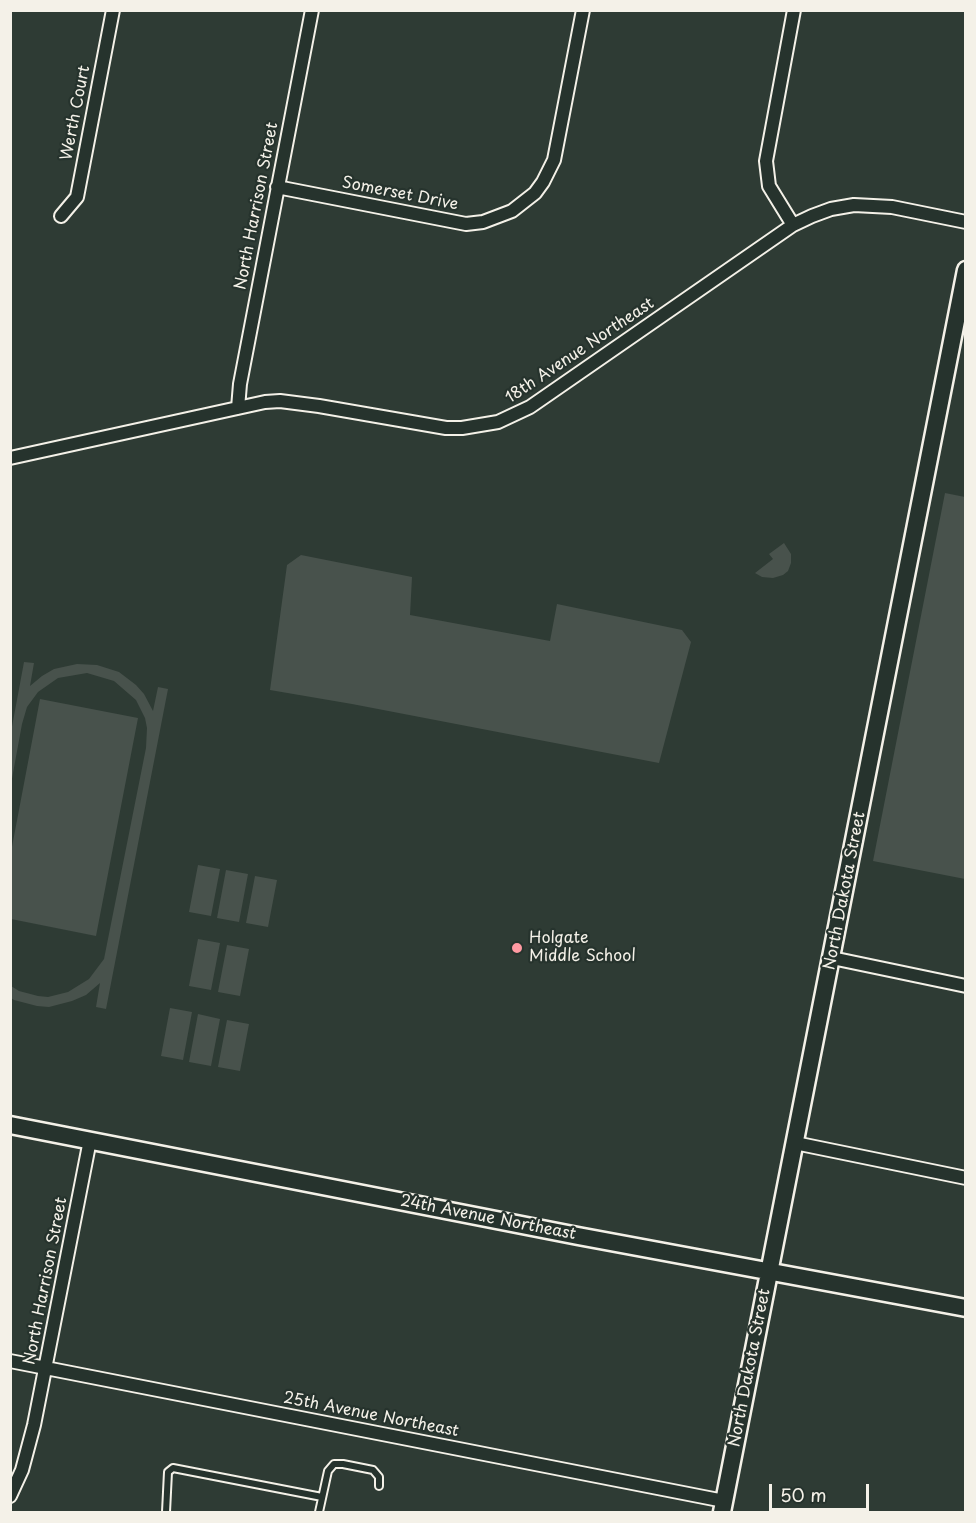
<!DOCTYPE html>
<html>
<head>
<meta charset="utf-8">
<style>
  body { margin:0 }
  #map { position:relative; width:976px; height:1523px; overflow:hidden; background:#2e3b34; font-family:"Playpen Sans",sans-serif }
  canvas { display:block }
  .frame { position:absolute; inset:0; border:12px solid #f4f1e8; pointer-events:none }
  .scale { position:absolute; left:769px; top:1484px; width:100px; height:27px; box-sizing:border-box; border:3px solid #f4f1e8; border-top:0; padding-left:8px; font-size:18px; line-height:21px; white-space:nowrap; color:#f4f1e8; -webkit-text-stroke:4px #26332d; paint-order:stroke }
</style>
</head>
<body>
<div id="map">
<canvas width="976" height="1523"></canvas>
<div class="frame"></div>
<div class="scale">50 m</div>
</div>
<script>
const context = document.querySelector('canvas').getContext('2d');
context.lineJoin = 'round';
function fill(path, color) {
  context.fillStyle = color;
  context.fill(path, 'evenodd');
}
function poly(rows) {
  const path = new Path2D();
  for (const r of rows) {
    path.moveTo(r[0], r[1]);
    for (let i = 2; i < r.length; i += 2) path.lineTo(r[i], r[i + 1]);
  }
  return path;
}
function trace(path, color, width, dash) {
  context.strokeStyle = color;
  context.lineWidth = width;
  context.lineCap = dash ? 'butt' : 'round';
  context.setLineDash(dash || []);
  context.stroke(path);
}
function write(font, color, halo, rows, align = 'center') {
  context.font = font + ' "Playpen Sans",sans-serif';
  context.lineWidth = 4.5;
  context.setLineDash([]);
  context.textBaseline = 'middle';
  context.strokeStyle = halo;
  context.fillStyle = color;
  for (const [text, x, y, turn = 0] of rows) {
    context.save();
    context.translate(x, y);
    context.rotate((+turn || 0) * Math.PI / 180);
    context.textAlign = isNaN(turn) ? turn : align;
    if (halo) context.strokeText(text, 0, 0);
    context.fillText(text, 0, 0);
    context.restore();
  }
}
const green = poly([
  [945,493,965,497,965,879,873,861],
  [784,543,791,554,791,563,788,571,783,575,773,578,762,577,755,573,773,559,769,554],
  [301,555,412,577,410,615,550,641,557,604,682,630,691,642,659,763,352,704,270,690,287,565],
  [24,662,34,663,30,686,42,676,54,669,77,664,97,665,119,672,136,685,144,694,153,711,158,687,168,689,106,1009,96,1007,100,983,86,995,72,1001,49,1007,37,1006,14,1000,11,998,11,986,19,991,38,996,48,997,68,992,89,979,104,959,146,748,147,728,145,718,136,700,114,681,87,673,58,678,38,692,27,707,22,724,11,784,11,732],
  [40,699,138,718,96,936,11,919,11,852],
  [198,865,220,869,211,916,189,912],
  [226,870,248,874,239,922,217,918],
  [255,876,277,880,268,927,246,923],
  [198,939,220,943,211,990,189,986],
  [227,945,249,949,240,996,218,992],
  [170,1008,192,1012,183,1060,161,1056],
  [198,1014,220,1019,211,1066,189,1062],
  [227,1020,249,1024,240,1071,218,1067]
]);
const lane = poly([
  [166,1512,168,1472,173,1468,322,1497],
  [319,1512,328,1471,334,1464,343,1464,373,1470,379,1477,379,1486]
]);
const street = poly([
  [277,187,466,224,483,222,512,211,535,193,543,182,554,160,583,10],
  [61,216,77,197,113,10],
  [793,225,769,186,766,161,794,10],
  [238,408,240,384,312,10],
  [10,458,265,402,280,401,319,406,446,428,462,428,498,422,530,407,793,225,812,216,831,209,854,205,892,207,966,222],
  [832,958,966,986],
  [795,1143,966,1178],
  [10,1361,724,1501],
  [10,1496,22,1470,34,1425,90,1140]
]);
const secondary = poly([
  [10,1125,578,1236,966,1308],
  [722,1512,966,270]
]);
const markers = [
  [517,948,6,"#ff9aa2"]
];
const streetNames = [
  ["Werth Court",76,113,-79],
  ["Somerset Drive",400,194,11],
  ["North Harrison Street",257,206,-79],
  ["18th Avenue Northeast",580,351,-34],
  ["North Dakota Street",845,891,-79],
  ["24th Avenue Northeast",488,1218,11],
  ["North Harrison Street",46,1281,-79],
  ["North Dakota Street",750,1368,-79],
  ["25th Avenue Northeast",371,1415,11]
];
const poiNames = [
  ["Holgate",529,939],
  ["Middle School",529,957]
];
fill(green, '#48524c');
trace(lane, '#f4f1e8', 10);
trace(street, '#f4f1e8', 16);
trace(secondary, '#f4f1e8', 21);
trace(lane, '#26332d', 6);
trace(street, '#26332d', 12);
trace(secondary, '#26332d', 16);
for (const [x, y, r, color] of markers) {
  const dot = new Path2D();
  dot.arc(x, y, r, 0, 2 * Math.PI);
  context.fillStyle = color;
  context.fill(dot);
  trace(dot, '#26332d', 2);
}
write('16px', '#f4f1e8', '#26332d', streetNames);
write('16px', '#f4f1e8', '#26332d', poiNames, 'left');
</script>
</body>
</html>
